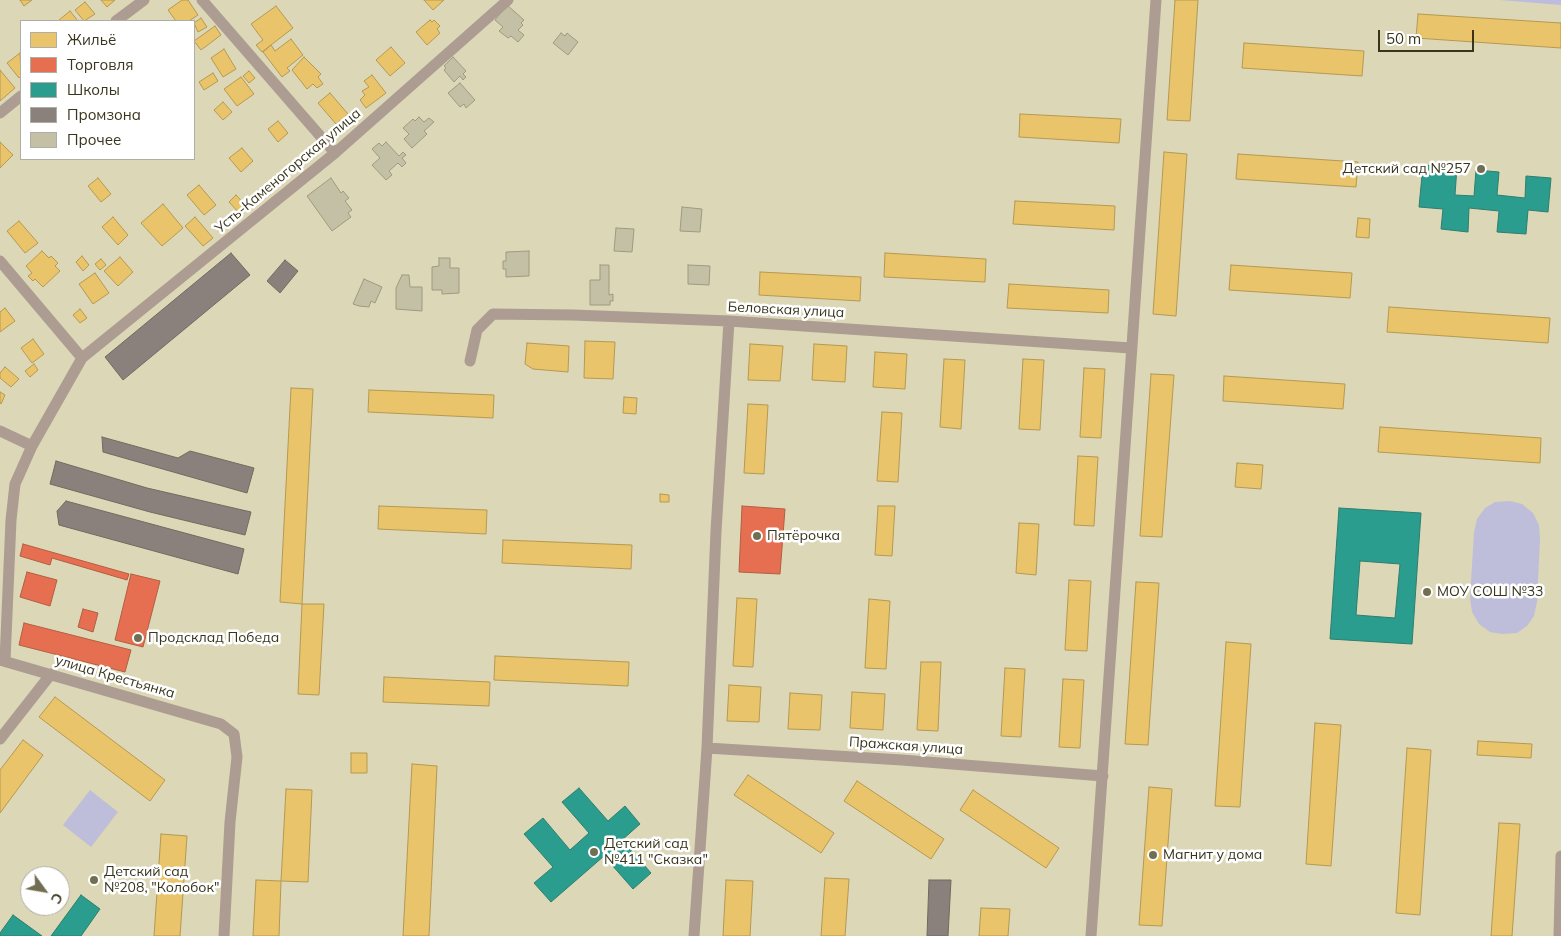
<!DOCTYPE html>
<html>
<head>
<meta charset="utf-8">
<style>
  body { margin:0 }
  #map { position:relative; width:1561px; height:936px; overflow:hidden; background:#dcd7b6; font-family:Mulish,sans-serif }
  canvas { display:block }
  .legend { position:absolute; left:20px; top:20px; width:175px; height:140px; box-sizing:border-box; background:#fff; border:1px solid #afaea4; margin:0; padding:6px 9px; list-style:none; font-size:15px; color:#38351c }
  .legend li { display:flex; align-items:center; gap:10px; height:25px }
  .legend b { width:25px; border:1px solid #afaea4 }
  .north { position:absolute; left:20px; top:866px; width:50px; height:50px; box-sizing:border-box; background:#fff; border:1px solid #afaea4; border-radius:50%; rotate:122deg; font-size:14px; font-weight:700; line-height:20px; text-align:center; color:#38351c }
  .north::after { content:''; display:block; margin:auto; width:18px; height:22px; background:#716e52; clip-path:polygon(50% 0,100% 100%,50% 72%,0 100%) }
  .scale { position:absolute; left:1378px; top:30px; width:96px; height:22px; box-sizing:border-box; border:2px solid #38351c; border-top:0; padding-left:6px; font-size:15px; line-height:18px; white-space:nowrap; color:#38351c; -webkit-text-stroke:4px #fff; paint-order:stroke }
</style>
</head>
<body>
<div id="map">
<canvas width="1561" height="936"></canvas>
<ul class="legend">
<li><b style="height:14px;background:#e9c46a"></b>Жильё</li>
<li><b style="height:14px;background:#e76f51"></b>Торговля</li>
<li><b style="height:14px;background:#2a9d8f"></b>Школы</li>
<li><b style="height:14px;background:#8a817c"></b>Промзона</li>
<li><b style="height:14px;background:#c4c0a6"></b>Прочее</li>
</ul>
<div class="north">С</div>
<div class="scale">50 m</div>
</div>
<script>
const context = document.querySelector('canvas').getContext('2d');
context.lineJoin = 'round';
function fill(path, color) {
  context.fillStyle = color;
  context.fill(path, 'evenodd');
}
function poly(rows) {
  const path = new Path2D();
  for (const r of rows) {
    path.moveTo(r[0], r[1]);
    for (let i = 2; i < r.length; i += 2) path.lineTo(r[i], r[i + 1]);
  }
  return path;
}
function trace(path, color, width, dash) {
  context.strokeStyle = color;
  context.lineWidth = width;
  context.lineCap = dash ? 'butt' : 'round';
  context.setLineDash(dash || []);
  context.stroke(path);
}
function write(font, color, halo, rows, align = 'center') {
  context.font = font + ' Mulish,sans-serif';
  context.lineWidth = 5;
  context.setLineDash([]);
  context.textBaseline = 'middle';
  context.strokeStyle = halo;
  context.fillStyle = color;
  for (const [text, x, y, turn = 0] of rows) {
    context.save();
    context.translate(x, y);
    context.rotate((+turn || 0) * Math.PI / 180);
    context.textAlign = isNaN(turn) ? turn : align;
    if (halo) context.strokeText(text, 0, 0);
    context.fillText(text, 0, 0);
    context.restore();
  }
}
const green = poly([
  [1510,501,1522,504,1533,513,1539,525,1540,539,1537,602,1534,616,1527,626,1517,633,1502,634,1490,632,1479,624,1472,612,1470,598,1474,532,1477,519,1485,508,1495,502],
  [90,790,118,812,91,847,63,825]
]);
const forest = poly([
  [1500,0,1561,0,1561,5]
]);
const homes = poly([
  [20,0,32,0,24,6,20,0],
  [101,0,115,0,107,7,101,0],
  [182,0,188,0,198,15,189,21,176,21,168,10,182,0],
  [424,0,444,0,433,10,424,0],
  [1175,0,1198,0,1190,121,1167,120,1175,0],
  [85,2,95,14,84,21,75,10,85,2],
  [276,6,293,28,262,52,256,45,263,40,251,24,276,6],
  [70,11,78,21,60,21,59,20,70,11],
  [1418,14,1561,23,1561,48,1416,38,1418,14],
  [201,18,207,27,198,32,194,23,201,18],
  [430,20,432,22,434,20,440,26,437,29,440,33,427,45,416,32,430,20],
  [215,26,221,35,201,50,194,41,215,26],
  [291,39,303,55,287,68,290,71,282,77,263,52,271,45,275,51,291,39],
  [1244,43,1364,51,1362,76,1242,68,1244,43],
  [391,47,405,63,390,76,376,60,391,47],
  [224,49,236,69,223,77,211,58,224,49],
  [20,53,21,76,19,78,7,63,20,53],
  [304,57,321,74,318,77,323,84,317,88,313,84,307,89,292,70,304,57],
  [0,70,15,88,0,101,0,70],
  [249,71,255,78,249,83,243,76,249,71],
  [213,73,218,81,204,90,199,82,213,73],
  [372,75,386,93,366,108,360,100,365,95,362,91,369,87,364,81,372,75],
  [241,77,254,94,237,106,224,89,241,77],
  [330,93,348,114,336,124,318,103,330,93],
  [223,102,232,112,223,120,214,110,223,102],
  [1020,114,1121,119,1119,143,1019,137,1020,114],
  [278,121,288,133,278,142,268,129,278,121],
  [0,142,13,155,0,168,0,142],
  [242,148,253,161,241,172,229,158,242,148],
  [1164,152,1187,154,1176,316,1153,314,1164,152],
  [1238,154,1358,162,1356,187,1236,179,1238,154],
  [98,178,111,194,101,202,88,186,98,178],
  [199,185,216,205,204,215,187,195,199,185],
  [236,195,248,208,240,214,229,202,236,195],
  [1015,201,1115,206,1114,230,1013,224,1015,201],
  [163,204,183,228,162,246,141,223,163,204],
  [113,217,128,235,118,245,102,227,113,217],
  [195,217,213,238,203,246,185,226,195,217],
  [1358,218,1370,219,1369,238,1356,237,1358,218],
  [19,221,38,243,25,253,7,231,19,221],
  [42,251,49,258,51,256,58,263,55,266,60,271,43,287,35,279,33,281,28,276,32,273,26,266,42,251],
  [885,253,986,259,985,282,884,277,885,253],
  [82,256,89,265,83,271,76,262,82,256],
  [120,257,133,272,118,286,104,271,120,257],
  [101,259,106,265,100,270,95,264,101,259],
  [1231,265,1352,273,1350,298,1229,290,1231,265],
  [760,272,861,277,860,301,759,295,760,272],
  [95,273,109,293,93,304,79,284,95,273],
  [1009,284,1109,290,1108,313,1007,308,1009,284],
  [1389,307,1550,318,1548,343,1387,332,1389,307],
  [5,308,15,321,0,332,0,312,5,308],
  [80,309,87,318,80,323,73,315,80,309],
  [33,339,44,354,32,363,21,348,33,339],
  [585,341,615,342,613,379,584,378,585,341],
  [527,343,569,346,568,372,533,369,525,364,527,343],
  [750,344,783,346,780,381,748,380,750,344],
  [814,344,847,346,845,382,812,380,814,344],
  [875,352,907,354,905,389,873,387,875,352],
  [944,359,965,360,961,429,940,427,944,359],
  [1023,359,1044,360,1040,430,1019,429,1023,359],
  [34,364,38,370,30,377,25,371,34,364],
  [5,367,19,379,11,387,0,378,0,373,5,367],
  [1084,368,1105,369,1101,438,1080,437,1084,368],
  [1151,374,1174,375,1162,537,1140,536,1151,374],
  [1224,376,1345,384,1343,409,1223,401,1224,376],
  [291,388,313,389,302,604,280,602,291,388],
  [369,390,494,395,493,418,368,412,369,390],
  [0,392,5,395,1,404,0,403,0,392],
  [624,397,637,398,636,414,623,413,624,397],
  [748,404,768,405,764,474,744,473,748,404],
  [882,412,902,413,898,482,877,481,882,412],
  [1380,427,1541,438,1540,463,1378,452,1380,427],
  [1078,456,1098,457,1094,526,1074,525,1078,456],
  [1237,463,1263,465,1261,489,1235,487,1237,463],
  [660,494,669,495,669,502,660,502,660,494],
  [379,506,487,510,486,534,378,529,379,506],
  [878,506,895,506,892,556,875,555,878,506],
  [1019,523,1039,524,1036,575,1016,573,1019,523],
  [503,540,632,545,631,569,502,563,503,540],
  [1069,580,1091,581,1087,651,1065,650,1069,580],
  [1136,582,1159,583,1148,745,1125,744,1136,582],
  [737,598,757,599,753,667,733,666,737,598],
  [869,599,890,601,886,669,865,668,869,599],
  [302,604,324,604,319,695,298,694,302,604],
  [1226,642,1251,644,1240,807,1215,806,1226,642],
  [495,656,629,662,628,686,494,680,495,656],
  [921,662,941,662,938,731,917,730,921,662],
  [1005,668,1025,669,1021,737,1001,736,1005,668],
  [384,677,490,682,489,706,383,702,384,677],
  [1063,679,1084,680,1080,748,1059,747,1063,679],
  [729,685,761,687,759,722,727,721,729,685],
  [852,692,885,694,883,730,850,728,852,692],
  [790,693,822,695,820,730,788,729,790,693],
  [55,697,165,780,150,801,39,717,55,697],
  [1315,723,1341,725,1331,866,1306,864,1315,723],
  [23,740,43,755,0,813,0,770,23,740],
  [1478,741,1532,744,1531,758,1477,755,1478,741],
  [1407,748,1431,750,1420,915,1396,913,1407,748],
  [351,753,367,753,367,773,351,773,351,753],
  [412,764,437,766,429,936,403,936,412,764],
  [748,775,834,833,821,853,734,795,748,775],
  [857,781,944,839,931,859,844,801,857,781],
  [1149,787,1172,789,1162,926,1139,925,1149,787],
  [286,789,312,790,308,882,281,881,286,789],
  [973,790,1059,848,1046,868,960,810,973,790],
  [1499,823,1520,824,1512,936,1491,936,1499,823],
  [161,834,187,836,180,936,154,936,161,834],
  [825,878,849,879,845,936,821,936,825,878],
  [256,880,281,881,279,936,253,936,256,880],
  [726,880,753,881,750,936,723,936,726,880],
  [981,908,1010,909,1008,936,979,936,981,908]
]);
const shops = poly([
  [742,506,785,509,780,574,739,572,742,506],
  [23,544,129,574,127,580,52,558,50,565,20,556,23,544],
  [27,572,57,580,50,606,20,597,27,572],
  [131,574,160,581,143,647,115,640,131,574],
  [83,609,98,613,93,632,78,627,83,609],
  [24,623,131,650,125,672,19,645,24,623]
]);
const schools = poly([
  [1423,165,1457,167,1455,195,1474,196,1476,170,1499,172,1497,195,1525,198,1526,176,1551,178,1548,212,1528,210,1526,234,1497,232,1499,211,1469,208,1468,232,1441,229,1443,209,1419,207,1423,165],
  [1339,508,1421,513,1412,644,1330,639,1339,508],
  [1360,561,1400,564,1395,618,1356,615,1360,561],
  [579,788,608,821,625,806,640,824,622,840,651,873,633,889,604,856,551,902,534,883,553,867,524,834,543,818,570,850,589,833,562,802,579,788],
  [81,895,100,909,81,936,51,936,81,895],
  [13,915,42,936,0,936,0,933,13,915]
]);
const industry = poly([
  [231,253,250,275,123,380,105,357,231,253],
  [285,260,298,271,280,293,267,281,285,260],
  [102,437,178,458,190,451,254,468,247,493,103,452,102,437],
  [56,461,147,488,251,512,245,535,150,512,50,484,56,461],
  [66,501,244,549,238,574,59,525,57,511,66,501],
  [929,880,951,880,948,936,927,936,929,880]
]);
const building = poly([
  [507,5,524,20,521,23,523,25,518,30,524,35,518,42,511,36,508,38,499,31,503,27,495,20,507,5],
  [561,33,565,36,567,33,578,42,568,55,553,43,561,33],
  [453,57,466,71,463,74,466,77,463,80,460,76,454,82,444,70,446,68,444,66,453,57],
  [460,83,475,100,466,108,464,104,460,107,448,93,460,83],
  [419,117,424,122,429,118,434,122,424,131,427,134,412,148,404,139,409,134,403,128,413,119,415,121,419,117],
  [386,142,399,156,403,152,406,155,402,158,406,163,402,167,398,163,389,171,392,175,386,180,372,165,380,158,372,149,379,143,382,146,386,142],
  [331,178,341,193,343,191,349,198,345,201,352,210,348,213,351,217,332,231,307,196,331,178],
  [682,207,702,209,700,232,680,231,682,207],
  [616,228,634,229,632,252,614,251,616,228],
  [529,251,529,276,506,277,506,269,503,269,503,261,506,261,506,252,529,251],
  [439,258,450,258,450,268,459,268,459,293,442,294,442,290,432,290,432,267,439,266,439,258],
  [600,265,609,265,609,295,613,294,613,301,610,301,610,305,590,305,590,280,600,280,600,265],
  [688,265,710,266,709,285,688,284,688,265],
  [402,275,409,275,410,287,422,287,422,311,396,309,396,288,402,275],
  [364,279,382,287,375,303,371,301,369,307,359,306,353,304,364,279]
]);
const minor = poly([
  [202,0,335,153],
  [116,21,144,0],
  [0,113,21,96],
  [0,261,82,358,32,446,15,484,11,520,5,661],
  [82,358,335,153,508,0],
  [470,361,477,330,493,314,573,315,729,321,1131,348],
  [0,431,32,446],
  [0,660,221,724,234,734,237,757,230,822,224,936],
  [0,739,51,674],
  [707,748,902,760,1103,776],
  [694,936,707,748,716,531,729,321],
  [1091,936,1156,0],
  [1559,936,1561,856]
]);
const markers = [
  [1481,169,5,"#716e52"],
  [757,536,5,"#716e52"],
  [1427,592,5,"#716e52"],
  [138,638,5,"#716e52"],
  [594,852,5,"#716e52"],
  [1153,855,5,"#716e52"],
  [94,880,5,"#716e52"]
];
const poiNames = [
  ["Детский сад №257",1471,169,"right"],
  ["Пятёрочка",767,536],
  ["МОУ СОШ №33",1437,592],
  ["Продсклад Победа",148,638],
  ["Детский сад",604,844],
  ["№411 \"Сказка\"",604,860],
  ["Магнит у дома",1163,855],
  ["Детский сад",104,872],
  ["№208, \"Колобок\"",104,888]
];
const streetNames = [
  ["Усть-Каменогорская улица",288,171,-40],
  ["Беловская улица",786,310,3],
  ["улица Крестьянка",115,677,16],
  ["Пражская улица",906,746,4]
];
fill(green, '#bfbeda');
fill(forest, '#bdbcde');
fill(homes, '#e9c46a');
trace(homes, '#b49953', 1);
fill(shops, '#e76f51');
trace(shops, '#b25e41', 1);
fill(schools, '#2a9d8f');
trace(schools, '#2e7e6c', 1);
fill(industry, '#8a817c');
trace(industry, '#716a5f', 1);
fill(building, '#c4c0a6');
trace(building, '#9e9a80', 1);
trace(minor, '#ac9c91', 11);
for (const [x, y, r, color] of markers) {
  const dot = new Path2D();
  dot.arc(x, y, r, 0, 2 * Math.PI);
  context.fillStyle = color;
  context.fill(dot);
  trace(dot, '#fff', 2);
}
write('14px', '#38351c', '#fff', poiNames, 'left');
write('14px', '#38351c', '#fff', streetNames);
</script>
</body>
</html>
